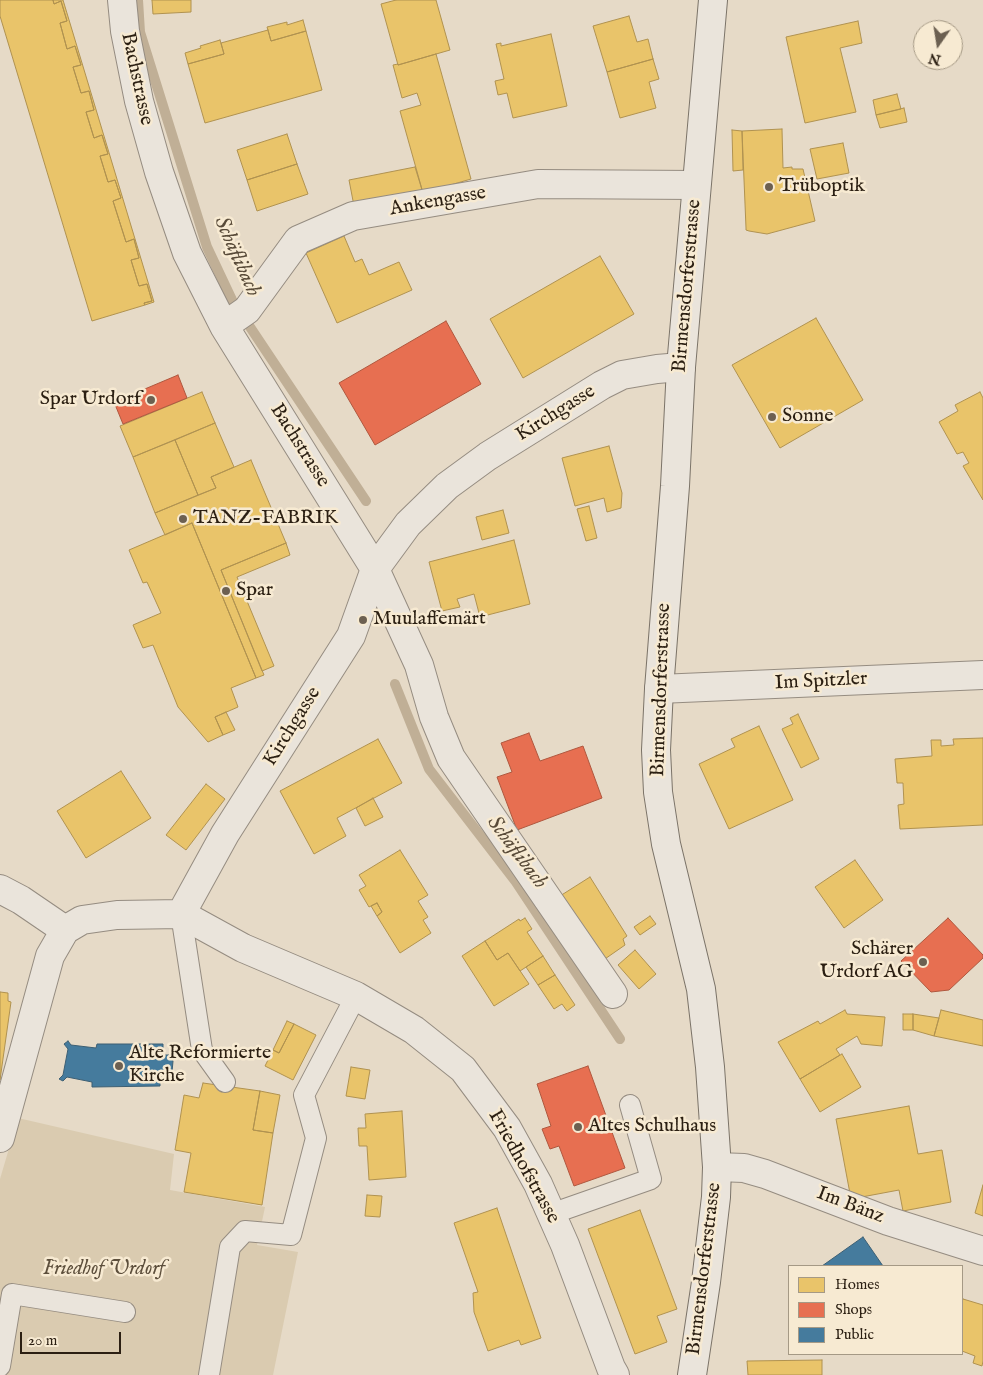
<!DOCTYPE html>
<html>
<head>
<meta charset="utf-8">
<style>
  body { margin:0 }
  #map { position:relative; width:983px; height:1375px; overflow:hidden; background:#e6dac7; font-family:"IM FELL English",serif }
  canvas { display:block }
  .legend { position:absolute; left:788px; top:1265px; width:175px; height:90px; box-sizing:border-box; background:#f7ead2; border:1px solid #a59985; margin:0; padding:6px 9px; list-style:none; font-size:15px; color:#2b1f12 }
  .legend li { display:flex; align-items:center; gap:10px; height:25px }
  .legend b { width:25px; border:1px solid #a59985 }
  .north { position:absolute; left:913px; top:20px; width:50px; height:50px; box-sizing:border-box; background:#f7ead2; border:1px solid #a59985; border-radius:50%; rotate:193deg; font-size:14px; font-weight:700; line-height:20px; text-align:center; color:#2b1f12 }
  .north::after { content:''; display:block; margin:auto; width:18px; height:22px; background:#6c6051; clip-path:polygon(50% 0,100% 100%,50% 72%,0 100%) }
  .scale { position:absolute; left:20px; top:1332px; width:101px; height:22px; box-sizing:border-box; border:2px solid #2b1f12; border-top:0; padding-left:6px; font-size:15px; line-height:18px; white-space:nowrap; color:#2b1f12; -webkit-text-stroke:4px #f7ead2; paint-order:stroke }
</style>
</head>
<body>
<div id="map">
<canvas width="983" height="1375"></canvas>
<ul class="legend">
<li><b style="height:14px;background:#e9c46a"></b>Homes</li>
<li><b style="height:14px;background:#e76f51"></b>Shops</li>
<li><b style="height:14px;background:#457b9d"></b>Public</li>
</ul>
<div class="north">N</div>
<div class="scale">20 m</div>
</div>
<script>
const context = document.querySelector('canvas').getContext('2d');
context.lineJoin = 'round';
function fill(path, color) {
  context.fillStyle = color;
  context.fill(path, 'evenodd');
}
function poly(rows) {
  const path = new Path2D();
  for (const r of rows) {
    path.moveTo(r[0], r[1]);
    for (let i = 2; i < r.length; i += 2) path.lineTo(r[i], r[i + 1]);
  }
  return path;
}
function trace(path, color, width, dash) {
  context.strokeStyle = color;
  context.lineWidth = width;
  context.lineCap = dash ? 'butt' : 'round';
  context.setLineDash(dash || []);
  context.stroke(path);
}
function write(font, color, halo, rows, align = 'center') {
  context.font = font + ' "IM FELL English",serif';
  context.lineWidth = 5;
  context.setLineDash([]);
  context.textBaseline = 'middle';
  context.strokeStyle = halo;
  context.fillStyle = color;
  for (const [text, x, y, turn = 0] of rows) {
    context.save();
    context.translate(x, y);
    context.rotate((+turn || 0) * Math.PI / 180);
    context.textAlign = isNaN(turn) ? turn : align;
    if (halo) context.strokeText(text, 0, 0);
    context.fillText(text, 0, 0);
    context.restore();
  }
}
const green = poly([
  [18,1118,174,1154,170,1190,265,1207,257,1245,298,1252,273,1375,0,1375,0,1179]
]);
const homes = poly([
  [0,0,53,0,54,4,61,1,67,21,60,23,67,49,75,46,81,65,73,67,81,93,89,91,94,110,86,112,94,138,102,135,108,154,100,156,108,182,115,180,121,198,113,201,126,242,134,239,139,258,131,260,139,286,147,284,152,301,144,303,145,305,92,321,0,16,0,0],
  [53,0,63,0,154,302,145,305,144,303,152,301,147,284,139,286,131,260,139,258,134,239,126,242,113,201,121,198,115,180,108,182,100,156,108,154,102,135,94,138,86,112,94,110,89,91,81,93,73,67,81,65,75,46,67,49,60,23,67,21,61,1,54,4,53,0],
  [152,0,191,0,191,12,153,14,152,0],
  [396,0,436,0,450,50,398,65,381,4,396,0],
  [629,16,637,42,648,39,653,59,607,72,593,26,629,16],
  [303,20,306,31,271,41,267,27,287,22,287,25,303,20],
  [858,21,862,43,840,48,856,112,805,123,786,37,858,21],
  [268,30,271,41,306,31,322,90,205,123,188,64,224,54,221,43,268,30],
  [551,34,567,106,513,118,507,93,498,95,495,81,504,79,496,44,501,43,501,46,551,34],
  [220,40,224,54,188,64,185,53,201,48,200,46,220,40],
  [436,54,471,179,423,193,400,111,421,105,417,93,402,98,393,65,398,64,398,65,436,54],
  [653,59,659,79,649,82,656,108,620,118,607,72,653,59],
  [897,94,901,109,876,115,873,100,897,94],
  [904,108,907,122,880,128,876,115,904,108],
  [782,129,783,168,792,167,792,169,803,169,815,221,767,234,749,231,746,230,746,228,742,131,782,129],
  [732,130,742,131,743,170,733,171,732,130],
  [287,134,297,164,247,180,237,150,287,134],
  [843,143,849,173,817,179,810,149,843,143],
  [297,164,308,194,257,211,247,180,297,164],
  [415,167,423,193,354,206,349,180,415,167],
  [344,236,355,262,362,259,369,275,399,262,412,290,337,323,306,253,344,236],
  [600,256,634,314,523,378,490,319,600,256],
  [816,318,863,400,780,448,732,365,816,318],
  [202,392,215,423,133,457,120,426,202,392],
  [980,392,983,398,983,500,963,466,969,463,963,452,957,454,939,422,958,411,955,405,980,392],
  [215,423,234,467,211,477,216,488,198,495,175,440,215,423],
  [175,440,198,495,155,513,133,457,175,440],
  [609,446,622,493,621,508,607,512,604,498,575,506,562,458,609,446],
  [251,460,286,543,221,570,264,675,256,678,192,523,165,535,155,513,216,488,211,477,251,460],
  [589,506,597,538,586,541,577,509,589,506],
  [503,510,509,533,482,540,476,517,503,510],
  [192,523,256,678,231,688,238,707,215,717,223,735,208,742,178,707,153,645,143,648,133,625,161,613,147,582,143,583,129,550,192,523],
  [514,540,530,604,480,617,474,594,457,599,460,607,442,611,429,562,514,540],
  [286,543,290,555,237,577,274,666,262,671,221,570,286,543],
  [226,712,235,730,223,735,215,717,226,712],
  [798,714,819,759,801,768,782,729,793,724,790,718,798,714],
  [759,726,793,800,729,829,699,764,735,747,731,739,759,726],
  [983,738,983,825,900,829,898,805,904,804,903,783,897,783,895,759,932,756,931,740,941,740,941,746,954,745,953,739,983,738],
  [378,739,402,783,337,818,346,836,314,854,280,791,378,739],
  [121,771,151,818,86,858,57,811,121,771],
  [206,784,225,799,186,850,166,835,206,784],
  [373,798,383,817,365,826,356,808,373,798],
  [400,850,428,895,418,901,428,917,423,920,431,933,400,953,377,916,382,912,377,903,369,907,359,890,366,886,359,875,400,850],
  [855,860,883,900,844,928,815,887,855,860],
  [590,877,627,936,623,939,625,945,602,961,560,896,590,877],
  [377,903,382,912,377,916,371,906,377,903],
  [650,916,656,924,640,935,634,927,650,916],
  [525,918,532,929,527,932,543,956,520,971,508,953,497,960,485,941,519,919,520,921,525,918],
  [485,941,497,960,508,953,529,984,494,1006,462,956,485,941],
  [635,950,656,974,639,989,618,965,635,950],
  [543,956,555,975,538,985,526,967,543,956],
  [555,975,575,1005,567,1011,562,1004,554,1009,538,985,555,975],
  [0,992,8,993,8,1001,11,1002,0,1080,0,992],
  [845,1010,847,1014,885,1017,882,1046,861,1044,857,1036,836,1049,840,1055,800,1079,778,1042,818,1021,820,1024,845,1010],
  [941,1010,983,1020,983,1046,934,1036,941,1010],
  [903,1014,913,1014,913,1030,903,1030,903,1014],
  [913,1014,939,1018,934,1036,913,1030,913,1014],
  [287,1021,294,1024,279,1053,273,1050,287,1021],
  [294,1024,316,1035,293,1080,265,1066,273,1050,279,1053,294,1024],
  [842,1054,861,1087,820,1112,800,1079,842,1054],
  [351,1067,370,1070,365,1099,346,1096,351,1067],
  [203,1083,260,1091,253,1130,273,1133,262,1205,184,1192,191,1153,175,1150,184,1095,199,1098,203,1083],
  [260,1091,280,1095,273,1133,253,1130,260,1091],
  [909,1106,918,1154,942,1150,951,1202,903,1211,899,1190,851,1199,836,1119,909,1106],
  [402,1111,406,1177,369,1180,367,1146,359,1146,358,1128,366,1128,365,1114,402,1111],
  [983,1185,983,1216,975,1213,983,1185],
  [367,1195,382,1196,380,1217,365,1216,367,1195],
  [497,1208,541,1338,521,1345,519,1340,488,1351,474,1312,473,1293,478,1292,454,1223,497,1208],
  [640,1210,677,1309,657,1316,667,1342,635,1354,588,1229,640,1210],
  [963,1299,983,1305,983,1361,982,1366,973,1363,975,1356,962,1351,962,1302,963,1299],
  [822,1360,822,1375,748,1375,747,1361,822,1360]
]);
const shops = poly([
  [446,321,481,384,375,445,339,383,446,321],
  [178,375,187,398,123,424,114,402,178,375],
  [529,733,540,761,583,746,602,798,517,830,497,777,512,772,501,743,529,733],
  [948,918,983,955,983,958,949,990,931,992,901,961,948,918],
  [588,1066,625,1168,574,1186,559,1146,550,1149,542,1129,551,1126,537,1084,588,1066]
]);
const public = poly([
  [68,1041,71,1045,96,1048,97,1044,163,1044,163,1055,170,1055,173,1061,172,1072,168,1076,160,1076,160,1086,92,1087,92,1082,67,1077,63,1081,59,1079,63,1075,68,1049,64,1044,68,1041],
  [863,1237,883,1266,822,1266,863,1237]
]);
const stream = poly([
  [138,0,140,32,207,247,232,300,366,501],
  [395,684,429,769,516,882,620,1039]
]);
const service = poly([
  [181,914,202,1050,225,1082],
  [551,1214,651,1179,630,1105],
  [0,1366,12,1294,125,1312],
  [209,1375,230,1247,245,1231,291,1235,316,1138,304,1095,356,996]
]);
const minor = poly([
  [122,0,125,31,139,101,159,172,187,253,224,326,375,569,419,665,434,717,451,758,613,994],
  [224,326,247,310,298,240,353,216,538,184,696,185],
  [659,689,983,675],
  [0,889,21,900,65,930],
  [181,914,225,834,351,636,375,569,408,524,447,486,488,456,602,385,622,375,657,369,681,367],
  [0,1138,50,956,65,930,82,920,117,915,181,914,243,948,356,996,414,1030,463,1069,507,1128,538,1184,565,1245,611,1368,615,1375],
  [717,1167,744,1168,765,1174,888,1221,983,1251]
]);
const secondary = poly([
  [692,1375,706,1282,716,1197,717,1167,710,1067,701,989,666,844,658,792,656,750,659,689,675,486,681,367,713,0]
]);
const markers = [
  [769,187,5,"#6c6051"],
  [151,400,5,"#6c6051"],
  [772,417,5,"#6c6051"],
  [183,519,5,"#6c6051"],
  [226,591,5,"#6c6051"],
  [363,620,5,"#6c6051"],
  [923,962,5,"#6c6051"],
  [119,1066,5,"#6c6051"],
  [578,1127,5,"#6c6051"]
];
const streetNames = [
  ["Bachstrasse",136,79,78],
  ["Ankengasse",438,202,-10],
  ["Birmensdorferstrasse",688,286,-85],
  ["Kirchgasse",556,414,-32],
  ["Bachstrasse",299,446,58],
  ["Im Spitzler",821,682,-3],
  ["Birmensdorferstrasse",662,690,-88],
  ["Kirchgasse",293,727,-58],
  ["Friedhofstrasse",523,1167,61],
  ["Im Bänz",850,1206,21],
  ["Birmensdorferstrasse",705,1269,-83]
];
const poiNames = [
  ["Trüboptik",779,187],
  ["Spar Urdorf",141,400,"right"],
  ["Sonne",782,417],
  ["TANZ-FABRIK",193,519],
  ["Spar",236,591],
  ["Muulaffemärt",373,620],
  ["Schärer",913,950,"right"],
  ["Urdorf AG",913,973,"right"],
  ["Alte Reformierte",129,1054],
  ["Kirche",129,1077],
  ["Altes Schulhaus",588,1127]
];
const parkNames = [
  ["Friedhof Urdorf",104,1270]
];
const waterNames = [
  ["Schäflibach",236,257,66],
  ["Schäflibach",516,853,53]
];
fill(green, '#dacbb0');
fill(homes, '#e9c46a');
trace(homes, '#b09250', 1);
fill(shops, '#e76f51');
trace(shops, '#af573e', 1);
fill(public, '#457b9d');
trace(public, '#3d5f73', 1);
trace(stream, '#c0af96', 10);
trace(service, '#958c81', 22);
trace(minor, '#958c81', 30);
trace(secondary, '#7b7368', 30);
trace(service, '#eae4db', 20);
trace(minor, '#eae4db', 28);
trace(secondary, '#eae4db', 28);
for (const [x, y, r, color] of markers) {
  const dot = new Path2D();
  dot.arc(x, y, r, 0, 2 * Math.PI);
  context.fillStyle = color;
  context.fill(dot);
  trace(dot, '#f7ead2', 2);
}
write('20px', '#2b1f12', '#f7ead2', streetNames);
write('20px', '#2b1f12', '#f7ead2', poiNames, 'left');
write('italic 20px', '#5d4f3c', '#f7ead2', parkNames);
write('italic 21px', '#594b39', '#f7ead2', waterNames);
</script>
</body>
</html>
